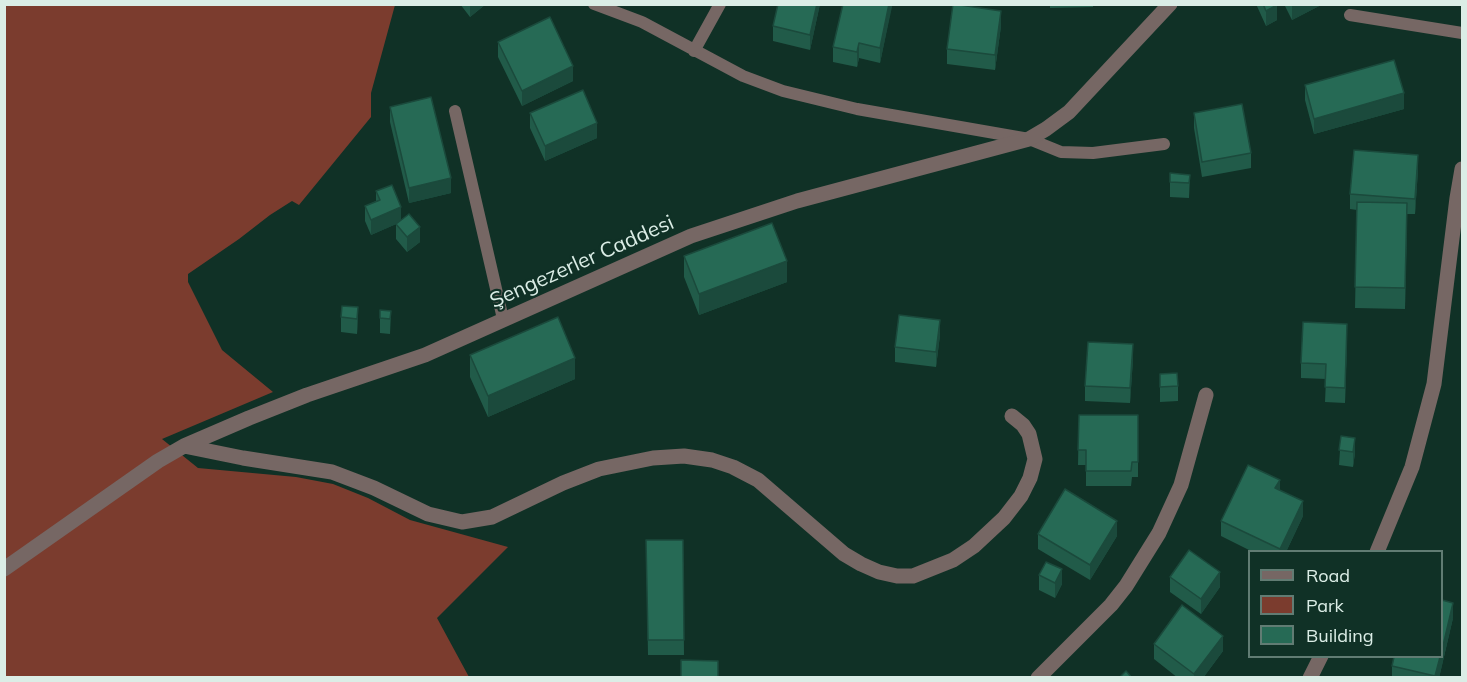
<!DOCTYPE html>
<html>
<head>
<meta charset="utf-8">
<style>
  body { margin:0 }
  #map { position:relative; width:1467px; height:682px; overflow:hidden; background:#103126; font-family:Mulish,sans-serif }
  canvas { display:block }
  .frame { position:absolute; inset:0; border:6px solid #dbede6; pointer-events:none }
  .legend { position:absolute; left:1248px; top:550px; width:195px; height:108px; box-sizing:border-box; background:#103126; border:2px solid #617c73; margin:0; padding:8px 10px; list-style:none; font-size:18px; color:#dbede6 }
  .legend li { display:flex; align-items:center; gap:12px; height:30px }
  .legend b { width:30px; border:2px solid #617c73 }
</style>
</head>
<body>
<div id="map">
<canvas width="1467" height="682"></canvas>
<div class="frame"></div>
<ul class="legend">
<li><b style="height:8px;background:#766764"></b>Road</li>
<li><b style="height:16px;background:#7b3c2e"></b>Park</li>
<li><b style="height:16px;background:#266a55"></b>Building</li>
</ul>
</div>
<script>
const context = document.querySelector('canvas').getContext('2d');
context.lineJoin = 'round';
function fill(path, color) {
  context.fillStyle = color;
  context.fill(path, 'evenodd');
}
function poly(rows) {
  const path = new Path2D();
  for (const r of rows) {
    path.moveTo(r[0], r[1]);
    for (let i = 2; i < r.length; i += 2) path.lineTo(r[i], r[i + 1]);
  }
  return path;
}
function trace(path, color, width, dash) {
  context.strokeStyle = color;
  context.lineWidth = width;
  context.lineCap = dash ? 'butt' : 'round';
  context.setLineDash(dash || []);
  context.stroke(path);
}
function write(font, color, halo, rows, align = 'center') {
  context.font = font + ' Mulish,sans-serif';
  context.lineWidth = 4.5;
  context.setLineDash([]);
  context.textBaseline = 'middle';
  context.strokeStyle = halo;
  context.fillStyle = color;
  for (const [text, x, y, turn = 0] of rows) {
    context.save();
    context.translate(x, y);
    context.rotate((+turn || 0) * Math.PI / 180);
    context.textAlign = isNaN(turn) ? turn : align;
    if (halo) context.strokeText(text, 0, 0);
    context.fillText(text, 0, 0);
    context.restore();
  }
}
const green = poly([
  [4,5,395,5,371,93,371,117,299,205,292,201,270,215,239,239,188,274,188,282,222,350,273,392,162,439,198,468,296,477,333,484,368,498,410,520,508,547,437,618,469,677,5,677]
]);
const lane = poly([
  [594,4,642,22,743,76,783,91,857,109,1029,139,1061,152,1093,153,1164,144],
  [1350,15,1462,33],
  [694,51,720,4],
  [455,111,503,319]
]);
const street = poly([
  [184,446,243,458,332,472,374,488,428,514,462,522,492,517,563,483,599,469,653,458,684,456,712,460,733,467,758,480,844,554,861,564,879,572,897,576,913,576,953,560,974,546,1004,518,1021,496,1030,478,1035,459,1029,434,1023,425,1012,416],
  [1377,552,1412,467,1434,384,1457,198,1462,169],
  [4,569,158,461,184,446,249,418,307,395,425,355,691,236,797,201,1029,139,1046,129,1069,112,1170,4],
  [1038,678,1111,605,1126,586,1159,533,1181,485,1206,395],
  [1310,678,1321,656]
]);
const wall = poly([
  [460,4,486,4,470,17],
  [778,4,820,4,810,50,773,41,773,26],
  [892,4,880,63,859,58,857,67,833,62,833,47],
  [1050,4,1093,4,1093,7,1050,8],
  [1256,4,1277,4,1277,20,1266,26],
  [1284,4,1323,4,1292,20],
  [1001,26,995,70,947,64,947,49],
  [498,42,573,81,522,106,498,57],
  [1305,85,1404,109,1314,134,1305,100],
  [390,107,451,193,409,203,390,122],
  [530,113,597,138,545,161,530,128],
  [1194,113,1251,153,1251,168,1202,177,1194,128],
  [1418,170,1415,214,1407,214,1405,309,1355,308,1357,210,1350,209,1350,194],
  [1190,175,1189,198,1170,197,1170,182],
  [376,191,420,242,407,252,396,239,396,224,371,235,365,221,365,206,376,201],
  [684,256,787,282,699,315,684,277],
  [358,307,357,334,341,332,341,317],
  [391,311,390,334,380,333,380,318],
  [940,335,936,367,895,362,895,347],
  [1347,339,1345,403,1325,402,1326,379,1301,378,1301,363],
  [470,355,575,379,488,417,470,377],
  [1133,359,1130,403,1085,401,1085,386],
  [1160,374,1178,386,1178,401,1160,402],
  [1079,415,1138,415,1138,477,1132,477,1131,486,1086,486,1086,465,1078,465],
  [1341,436,1355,453,1353,467,1339,465],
  [1303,516,1286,552,1253,552,1221,536,1221,521],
  [1038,534,1117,536,1090,580,1038,549],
  [646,540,683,540,684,655,648,655],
  [1039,575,1062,584,1055,598,1039,590],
  [1170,577,1220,587,1201,614,1170,592],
  [1453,618,1439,678,1392,678,1392,666],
  [1154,644,1223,651,1203,678,1178,678,1154,659]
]);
const shadedWall = poly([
  [470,4,486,4,470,17],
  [817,4,820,4,810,50,810,35],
  [889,4,892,4,892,7,880,63,880,48],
  [1294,4,1323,4,1292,20,1292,5],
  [1277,5,1277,20,1266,26,1266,11],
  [1001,11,1001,26,995,70,995,55],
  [859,43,859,58,857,67,857,52],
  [573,66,573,81,522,106,522,91],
  [1404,93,1404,109,1314,134,1314,119],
  [597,123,597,138,545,161,545,146],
  [1418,155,1418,170,1415,214,1415,199],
  [451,178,451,193,409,203,409,188],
  [1407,203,1407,225,1405,309,1405,288],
  [401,207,401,222,371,235,371,220],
  [420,227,420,242,407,252,407,237],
  [787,261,787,282,699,315,699,294],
  [358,307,358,322,357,334,357,319],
  [940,320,940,335,936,367,936,352],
  [1347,324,1347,339,1345,403,1345,388],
  [1133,344,1133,359,1130,403,1130,388],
  [575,358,575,379,488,417,488,396],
  [1355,438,1355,453,1353,467,1353,452],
  [1280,480,1280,495,1275,488],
  [1303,501,1303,516,1286,552,1280,552,1280,549],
  [1117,521,1117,536,1090,580,1090,565],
  [1062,569,1062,584,1055,598,1055,583],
  [1220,572,1220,587,1201,614,1201,599],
  [1453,603,1453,618,1439,678,1435,678,1440,657,1442,657,1442,650],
  [1223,636,1223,651,1203,678,1194,678,1194,674]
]);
const building = poly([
  [778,4,817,4,810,35,773,26,778,4],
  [843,4,889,4,880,48,859,43,857,52,833,47,843,4],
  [953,4,1001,11,995,55,947,49,953,4],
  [1263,4,1277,4,1277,5,1266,11,1263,4],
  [550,17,573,66,522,91,498,42,550,17],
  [1394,60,1404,93,1314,119,1305,85,1394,60],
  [583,90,597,123,545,146,530,113,583,90],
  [431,97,451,178,409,188,390,107,431,97],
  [1242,104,1251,153,1202,162,1194,113,1242,104],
  [1354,150,1418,155,1415,199,1350,194,1354,150],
  [1170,173,1190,175,1189,183,1170,182,1170,173],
  [392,185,401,207,371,220,365,206,380,200,376,191,392,185],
  [1357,202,1407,203,1405,288,1355,287,1357,202],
  [409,214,420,227,407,237,396,224,409,214],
  [772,223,787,261,699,294,684,256,772,223],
  [342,306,358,307,357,319,341,317,342,306],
  [380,310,391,311,390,319,380,318,380,310],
  [899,315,940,320,936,352,895,347,899,315],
  [558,317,575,358,488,396,470,355,558,317],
  [1303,322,1347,324,1345,388,1325,387,1326,364,1301,363,1303,322],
  [1088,342,1133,344,1130,388,1085,386,1088,342],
  [1177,373,1178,386,1160,387,1160,374,1177,373],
  [1079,415,1138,415,1138,462,1132,462,1131,471,1086,471,1086,450,1078,450,1079,415],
  [1341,436,1355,438,1353,452,1339,450,1341,436],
  [1248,465,1280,480,1275,488,1303,501,1280,549,1221,521,1248,465],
  [1065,489,1117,521,1090,565,1038,534,1065,489],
  [646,540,683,540,684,640,648,640,646,540],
  [1189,550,1220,572,1201,599,1170,577,1189,550],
  [1046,562,1062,569,1055,583,1039,575,1046,562],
  [1442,600,1453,603,1442,650,1442,600],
  [1182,605,1223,636,1194,674,1154,644,1182,605],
  [1394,657,1440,657,1435,676,1392,666,1394,657],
  [681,660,718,661,718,678,681,678,681,660],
  [1126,671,1132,678,1119,678,1126,671]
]);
const streetNames = [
  ["Şengezerler Caddesi",582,262,-24]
];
fill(green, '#7b3c2e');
trace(lane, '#766764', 12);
trace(street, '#766764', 15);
fill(wall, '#215b49');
fill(shadedWall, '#1b4a3c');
fill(building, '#266a55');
trace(building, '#1b4a3c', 1.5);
write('21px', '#dbede6', '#103126', streetNames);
</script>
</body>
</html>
